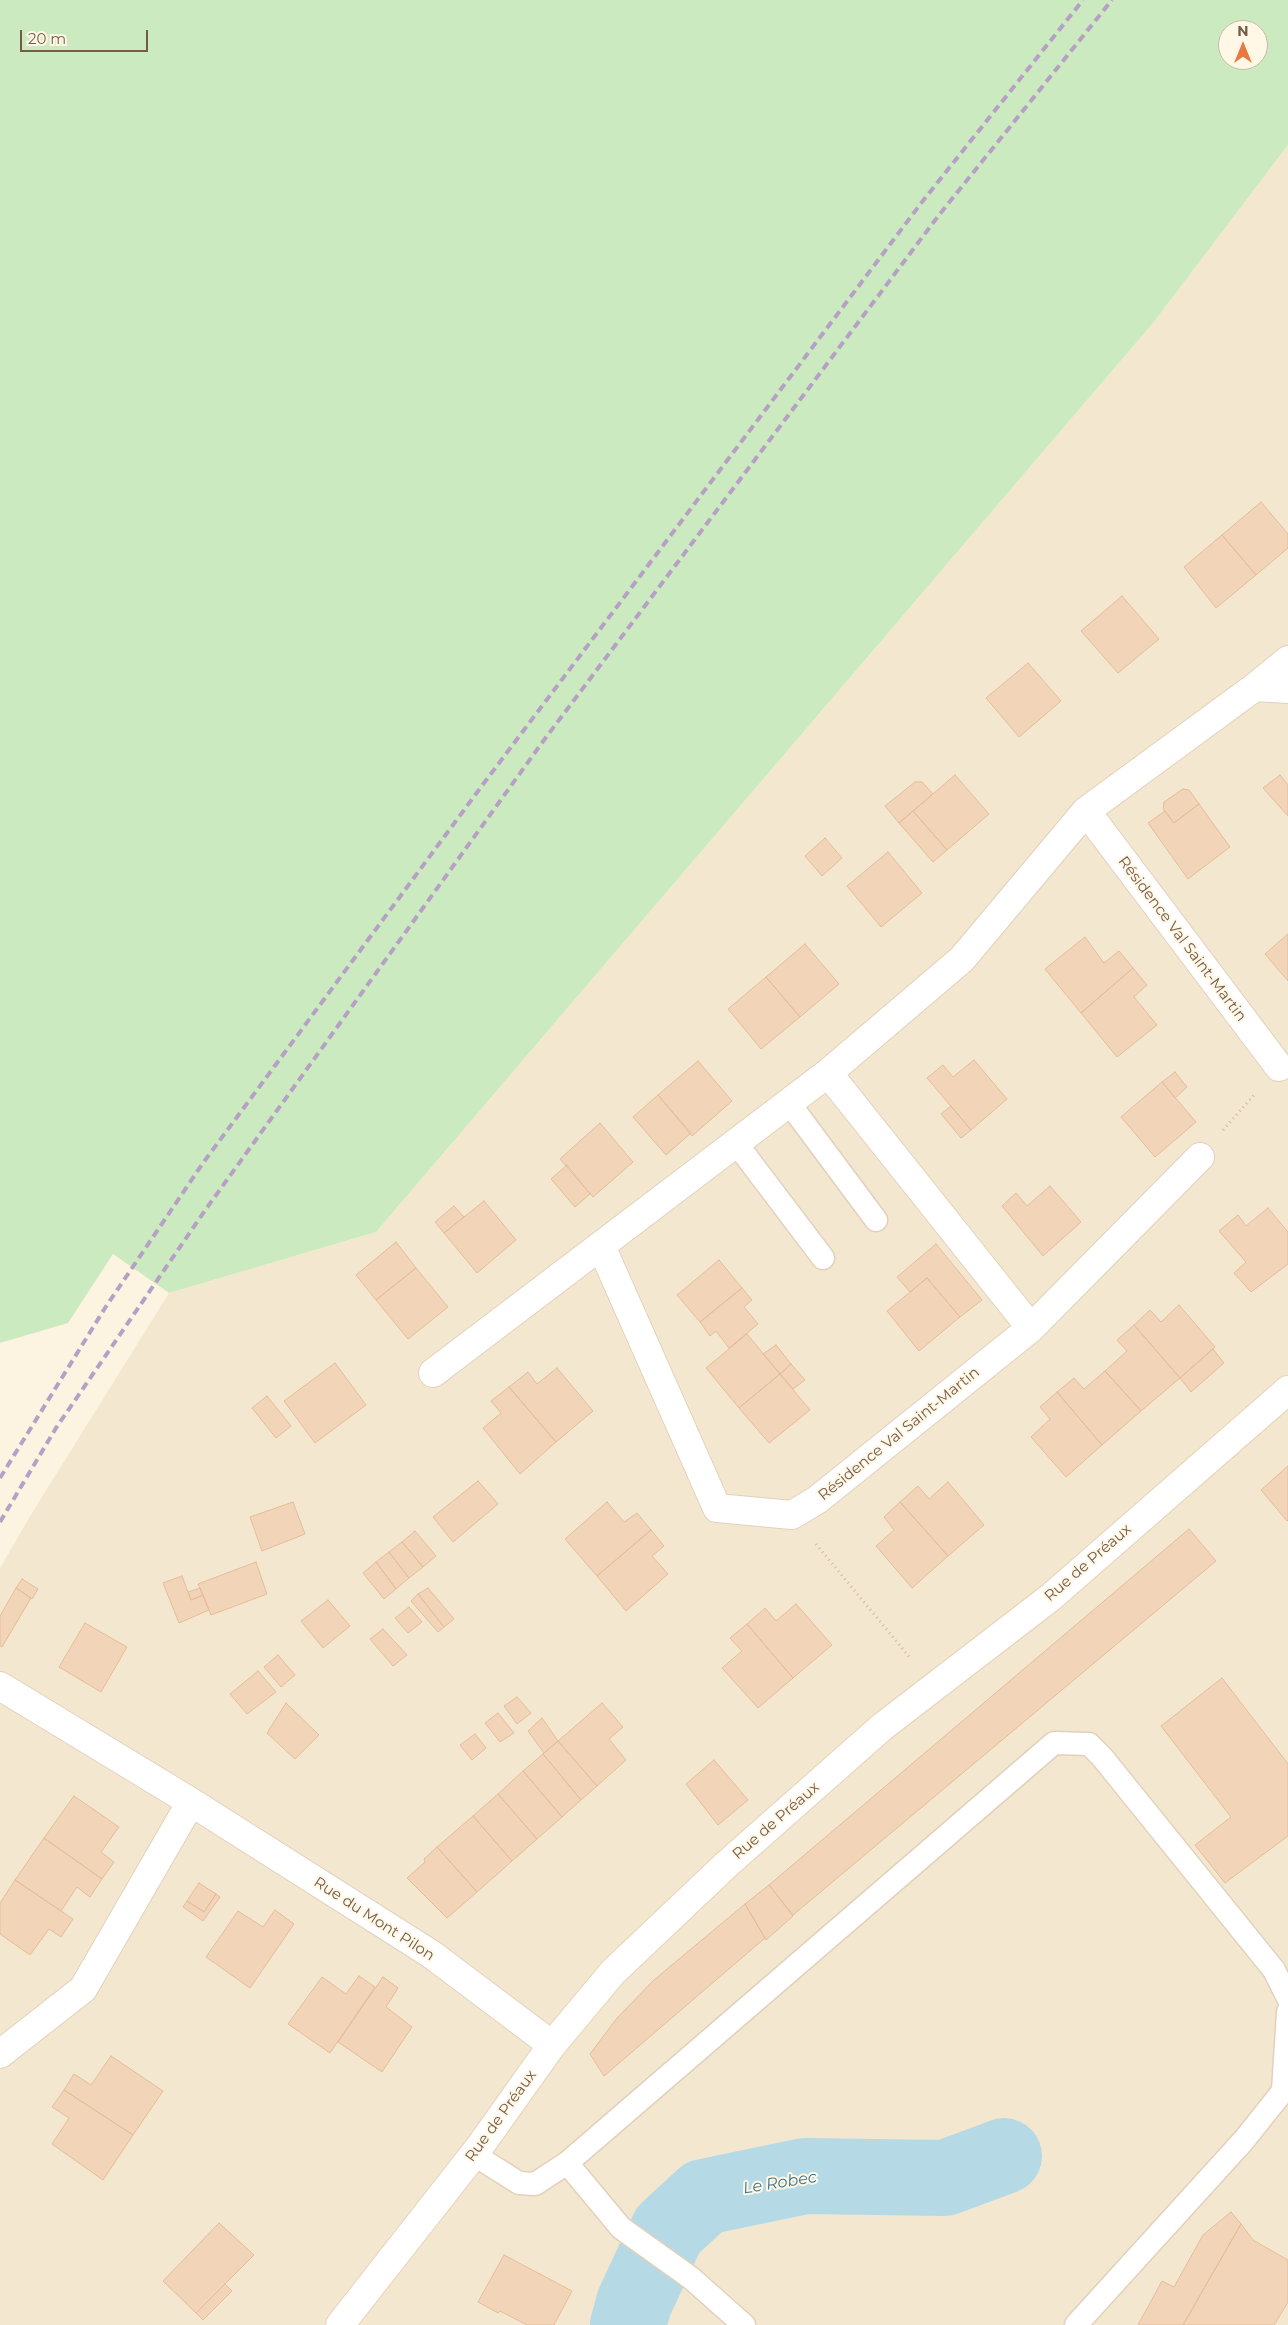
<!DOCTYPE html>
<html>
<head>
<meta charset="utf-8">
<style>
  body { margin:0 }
  #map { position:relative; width:1288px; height:2325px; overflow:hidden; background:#fcf4e1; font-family:Montserrat,sans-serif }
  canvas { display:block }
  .north { position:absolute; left:1218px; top:20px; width:50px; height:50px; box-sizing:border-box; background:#fff8e7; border:1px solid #c7b9a7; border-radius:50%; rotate:0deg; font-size:14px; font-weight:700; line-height:20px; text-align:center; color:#745b47 }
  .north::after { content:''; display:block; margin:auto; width:18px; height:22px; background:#e97843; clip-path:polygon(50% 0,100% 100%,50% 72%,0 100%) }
  .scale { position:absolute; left:20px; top:30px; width:128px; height:22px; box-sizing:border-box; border:2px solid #745b47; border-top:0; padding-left:6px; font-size:15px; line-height:18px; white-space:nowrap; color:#745b47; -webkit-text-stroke:4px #fff8e7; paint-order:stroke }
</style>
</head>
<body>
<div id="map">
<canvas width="1288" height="2325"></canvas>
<div class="north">N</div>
<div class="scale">20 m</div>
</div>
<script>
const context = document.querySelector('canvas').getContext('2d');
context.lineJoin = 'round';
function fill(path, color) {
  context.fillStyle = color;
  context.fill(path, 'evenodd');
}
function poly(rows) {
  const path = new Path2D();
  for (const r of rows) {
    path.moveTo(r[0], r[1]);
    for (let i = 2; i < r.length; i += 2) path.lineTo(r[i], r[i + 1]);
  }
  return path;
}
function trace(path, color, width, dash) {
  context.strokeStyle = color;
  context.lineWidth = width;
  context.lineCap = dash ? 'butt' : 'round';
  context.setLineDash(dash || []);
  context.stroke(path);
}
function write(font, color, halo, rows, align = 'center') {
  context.font = font + ' Montserrat,sans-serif';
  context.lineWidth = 4;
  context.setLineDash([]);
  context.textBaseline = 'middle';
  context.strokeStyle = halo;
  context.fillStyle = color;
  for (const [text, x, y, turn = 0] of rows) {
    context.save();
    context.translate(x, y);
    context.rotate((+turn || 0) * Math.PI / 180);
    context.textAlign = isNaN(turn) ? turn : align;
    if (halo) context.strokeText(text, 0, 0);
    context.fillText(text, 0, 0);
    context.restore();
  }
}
const residential = poly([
  [1288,145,1288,2325,0,2325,0,1568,32,1513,169,1293,376,1232,1153,323]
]);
const green = poly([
  [0,0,1288,0,1288,145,1153,323,376,1232,169,1293,113,1254,68,1323,0,1343],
  [1228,30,1258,30,1258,60,1228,60]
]);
const river = poly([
  [628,2325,634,2303,668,2230,704,2197,805,2176,945,2178,1004,2156]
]);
const building = poly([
  [1261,502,1288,534,1288,548,1256,575,1222,535,1261,502],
  [1222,535,1256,575,1216,608,1184,567,1222,535],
  [1122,596,1159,639,1118,673,1081,631,1122,596],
  [1028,663,1061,701,1019,737,986,698,1028,663],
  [955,775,989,814,947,850,913,811,955,775],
  [1280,775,1288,785,1288,816,1263,788,1280,775],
  [915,782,922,782,933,794,899,823,885,806,915,782],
  [1183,789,1189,790,1199,804,1174,823,1163,809,1164,802,1183,789],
  [1199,804,1230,847,1188,879,1148,823,1165,811,1174,823,1199,804],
  [913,811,947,850,933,862,899,823,913,811],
  [825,838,842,858,822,876,805,856,825,838],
  [888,852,922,893,881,927,847,886,888,852],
  [1288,934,1288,981,1265,954,1288,934],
  [1085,937,1104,963,1119,951,1133,968,1081,1013,1045,969,1085,937],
  [805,944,839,984,800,1017,766,977,805,944],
  [1133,968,1147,985,1134,997,1157,1025,1117,1057,1081,1013,1133,968],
  [766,977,800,1017,761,1049,728,1009,766,977],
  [974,1060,1007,1099,971,1130,927,1078,943,1065,953,1077,974,1060],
  [698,1061,732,1101,692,1136,658,1095,698,1061],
  [1175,1072,1187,1087,1175,1098,1162,1082,1175,1072],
  [1162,1082,1196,1122,1155,1157,1121,1117,1162,1082],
  [658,1095,691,1133,666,1155,633,1117,658,1095],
  [951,1106,971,1130,961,1138,941,1114,951,1106],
  [600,1123,633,1162,593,1197,560,1159,600,1123],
  [567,1165,590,1194,575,1207,551,1179,567,1165],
  [1050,1186,1081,1222,1043,1256,1002,1206,1016,1193,1027,1206,1050,1186],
  [484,1201,516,1240,477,1273,444,1233,484,1201],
  [454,1206,464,1217,444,1233,435,1222,454,1206],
  [1268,1208,1288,1232,1288,1264,1251,1292,1234,1273,1246,1262,1219,1231,1238,1215,1246,1226,1268,1208],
  [396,1242,416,1268,376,1300,356,1275,396,1242],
  [936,1244,982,1300,960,1317,927,1278,910,1292,897,1277,936,1244],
  [719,1260,742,1288,700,1322,677,1295,719,1260],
  [416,1268,448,1307,408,1339,376,1300,416,1268],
  [927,1278,960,1317,919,1351,887,1311,927,1278],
  [742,1288,752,1300,744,1307,758,1324,729,1348,716,1331,710,1336,700,1322,742,1288],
  [1179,1305,1215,1347,1180,1378,1134,1325,1150,1310,1161,1322,1179,1305],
  [1134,1325,1180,1378,1141,1411,1105,1371,1127,1351,1117,1340,1134,1325],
  [747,1334,780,1374,739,1408,706,1368,747,1334],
  [776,1345,791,1364,780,1374,763,1354,776,1345],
  [1213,1349,1224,1363,1191,1392,1180,1378,1213,1349],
  [335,1363,366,1405,315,1443,284,1401,335,1363],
  [791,1364,805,1380,793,1389,780,1374,791,1364],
  [557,1368,593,1411,556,1442,509,1387,528,1372,537,1384,557,1368],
  [1105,1371,1141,1411,1102,1445,1057,1392,1074,1378,1084,1389,1105,1371],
  [780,1374,810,1410,769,1443,739,1408,780,1374],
  [509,1387,556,1442,520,1474,483,1428,501,1413,491,1401,509,1387],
  [1057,1392,1102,1445,1066,1477,1031,1437,1050,1419,1040,1407,1057,1392],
  [267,1396,291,1426,276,1438,252,1408,267,1396],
  [1288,1466,1288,1520,1287,1521,1261,1490,1288,1466],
  [478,1481,498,1504,453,1542,433,1517,478,1481],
  [948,1482,984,1525,948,1556,900,1502,918,1486,929,1499,948,1482],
  [293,1502,305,1534,262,1551,250,1517,293,1502],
  [607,1502,624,1522,637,1513,651,1530,597,1576,565,1539,607,1502],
  [900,1502,948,1556,912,1588,876,1546,894,1530,884,1517,900,1502],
  [1189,1529,1216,1561,793,1915,769,1885,1189,1529],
  [651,1530,664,1546,652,1556,668,1574,626,1611,597,1576,651,1530],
  [415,1531,436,1556,423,1567,402,1542,415,1531],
  [402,1542,423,1567,409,1578,389,1552,402,1542],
  [389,1552,409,1578,396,1589,376,1562,389,1552],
  [256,1562,267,1594,211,1615,198,1584,256,1562],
  [376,1562,396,1589,384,1599,363,1573,376,1562],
  [182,1576,191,1600,203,1595,209,1610,179,1623,163,1583,182,1576],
  [22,1579,38,1589,32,1599,16,1588,22,1579],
  [16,1588,31,1598,2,1647,0,1646,0,1616,16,1588],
  [200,1588,203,1595,191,1600,188,1592,200,1588],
  [428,1588,454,1619,444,1627,418,1594,428,1588],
  [418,1594,444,1627,438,1632,411,1601,418,1594],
  [328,1600,350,1626,323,1648,301,1621,328,1600],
  [796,1604,832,1645,793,1678,747,1624,765,1608,776,1621,796,1604],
  [409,1607,422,1622,408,1633,395,1618,409,1607],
  [85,1623,127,1647,101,1692,59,1667,85,1623],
  [747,1624,793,1678,758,1708,722,1668,742,1651,730,1638,747,1624],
  [383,1629,407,1655,393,1666,370,1639,383,1629],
  [278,1655,295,1675,281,1687,264,1667,278,1655],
  [258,1671,276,1692,247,1714,230,1694,258,1671],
  [1222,1678,1288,1764,1288,1836,1225,1883,1195,1845,1231,1817,1161,1726,1222,1678],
  [517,1697,531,1713,517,1724,504,1706,517,1697],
  [286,1703,319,1735,295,1759,267,1733,286,1703],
  [602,1703,623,1727,609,1739,626,1760,597,1786,558,1741,602,1703],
  [498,1713,514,1733,500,1742,485,1723,498,1713],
  [542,1718,558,1741,544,1753,528,1731,542,1718],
  [475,1734,486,1748,472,1760,460,1745,475,1734],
  [558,1741,597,1786,581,1800,543,1754,558,1741],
  [543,1754,581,1800,562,1817,523,1771,543,1754],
  [714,1760,748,1800,718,1825,686,1784,714,1760],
  [523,1771,562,1817,537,1839,498,1794,523,1771],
  [498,1794,537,1839,512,1861,473,1816,498,1794],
  [74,1796,119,1827,101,1852,114,1862,102,1879,44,1838,74,1796],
  [473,1816,512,1861,477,1892,437,1847,473,1816],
  [44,1838,102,1879,90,1897,77,1887,61,1911,15,1880,44,1838],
  [437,1847,477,1892,447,1918,407,1878,425,1862,424,1859,437,1847],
  [15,1880,73,1919,61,1937,49,1929,30,1955,0,1934,0,1903,15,1880],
  [199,1883,216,1894,204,1912,187,1901,199,1883],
  [769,1885,793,1916,766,1940,745,1904,769,1885],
  [216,1894,220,1897,203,1921,183,1907,187,1901,204,1912,216,1894],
  [745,1904,765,1938,604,2076,590,2054,617,2018,654,1980,745,1904],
  [275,1910,294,1924,250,1988,206,1957,238,1911,263,1927,275,1910],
  [359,1976,375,1987,330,2053,288,2024,322,1977,346,1994,359,1976],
  [383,1977,398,1988,386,2007,412,2027,382,2072,338,2042,383,1977],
  [111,2056,163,2091,133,2135,64,2090,74,2074,91,2085,111,2056],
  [64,2090,133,2135,103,2180,52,2144,69,2118,52,2107,64,2090],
  [1231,2212,1241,2224,1183,2325,1138,2325,1162,2281,1174,2287,1203,2235,1231,2212],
  [219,2223,254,2255,196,2313,163,2281,219,2223],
  [1241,2224,1253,2240,1288,2260,1288,2302,1274,2325,1183,2325,1241,2224],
  [504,2255,572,2291,554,2325,527,2325,500,2311,498,2313,478,2302,504,2255],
  [225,2284,232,2291,203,2320,196,2313,225,2284]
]);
const path = poly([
  [1223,1130,1255,1094],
  [816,1544,911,1659]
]);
const lane = poly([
  [789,1103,876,1220],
  [736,1143,823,1258],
  [473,2154,519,2183,535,2184,567,2163,1054,1743,1089,1744,1102,1757,1274,1970,1288,1998],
  [567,2163,621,2228,691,2278,744,2325],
  [1076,2325,1244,2140,1283,2091,1288,2012]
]);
const street = poly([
  [1255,687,1288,689],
  [1086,811,1279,1067],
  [828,1073,1031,1328],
  [601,1246,717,1508,792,1515,817,1500,1031,1328,1200,1157],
  [433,1373,828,1073,962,959,1086,811,1255,687,1288,660],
  [0,1686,191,1802,431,1954,552,2045],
  [0,2054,83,1989,191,1802]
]);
const secondary = poly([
  [340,2325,478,2149,552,2045,613,1972,727,1864,882,1727,1051,1597,1288,1390]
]);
const rail = poly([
  [0,1478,105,1308,203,1163,484,783,922,202,1083,0],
  [0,1522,56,1428,206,1209,544,740,939,215,1112,0]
]);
const streetNames = [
  ["Résidence Val Saint-Martin",1182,939,53],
  ["Résidence Val Saint-Martin",899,1434,-39],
  ["Rue de Préaux",1088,1563,-41],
  ["Rue de Préaux",776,1821,-41],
  ["Rue du Mont Pilon",374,1919,33],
  ["Rue de Préaux",501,2116,-54]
];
const waterNames = [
  ["Le Robec",780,2183,-9]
];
fill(residential, '#f4e7cf');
fill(green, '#cceabf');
trace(river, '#b5dae6', 76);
fill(building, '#f2d5b8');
trace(building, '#e5bd98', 1);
trace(lane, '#e1d1bc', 25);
trace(street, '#e1d1bc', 30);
trace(secondary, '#e6d3ba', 30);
trace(path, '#d7b89b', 3, [1, 4]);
trace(lane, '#fff', 22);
trace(street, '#fff', 28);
trace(secondary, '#fff', 28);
trace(rail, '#b7a0c5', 4, [8, 5]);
write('15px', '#745b47', '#fff8e7', streetNames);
write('italic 16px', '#417588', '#fff8e7', waterNames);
</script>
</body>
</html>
